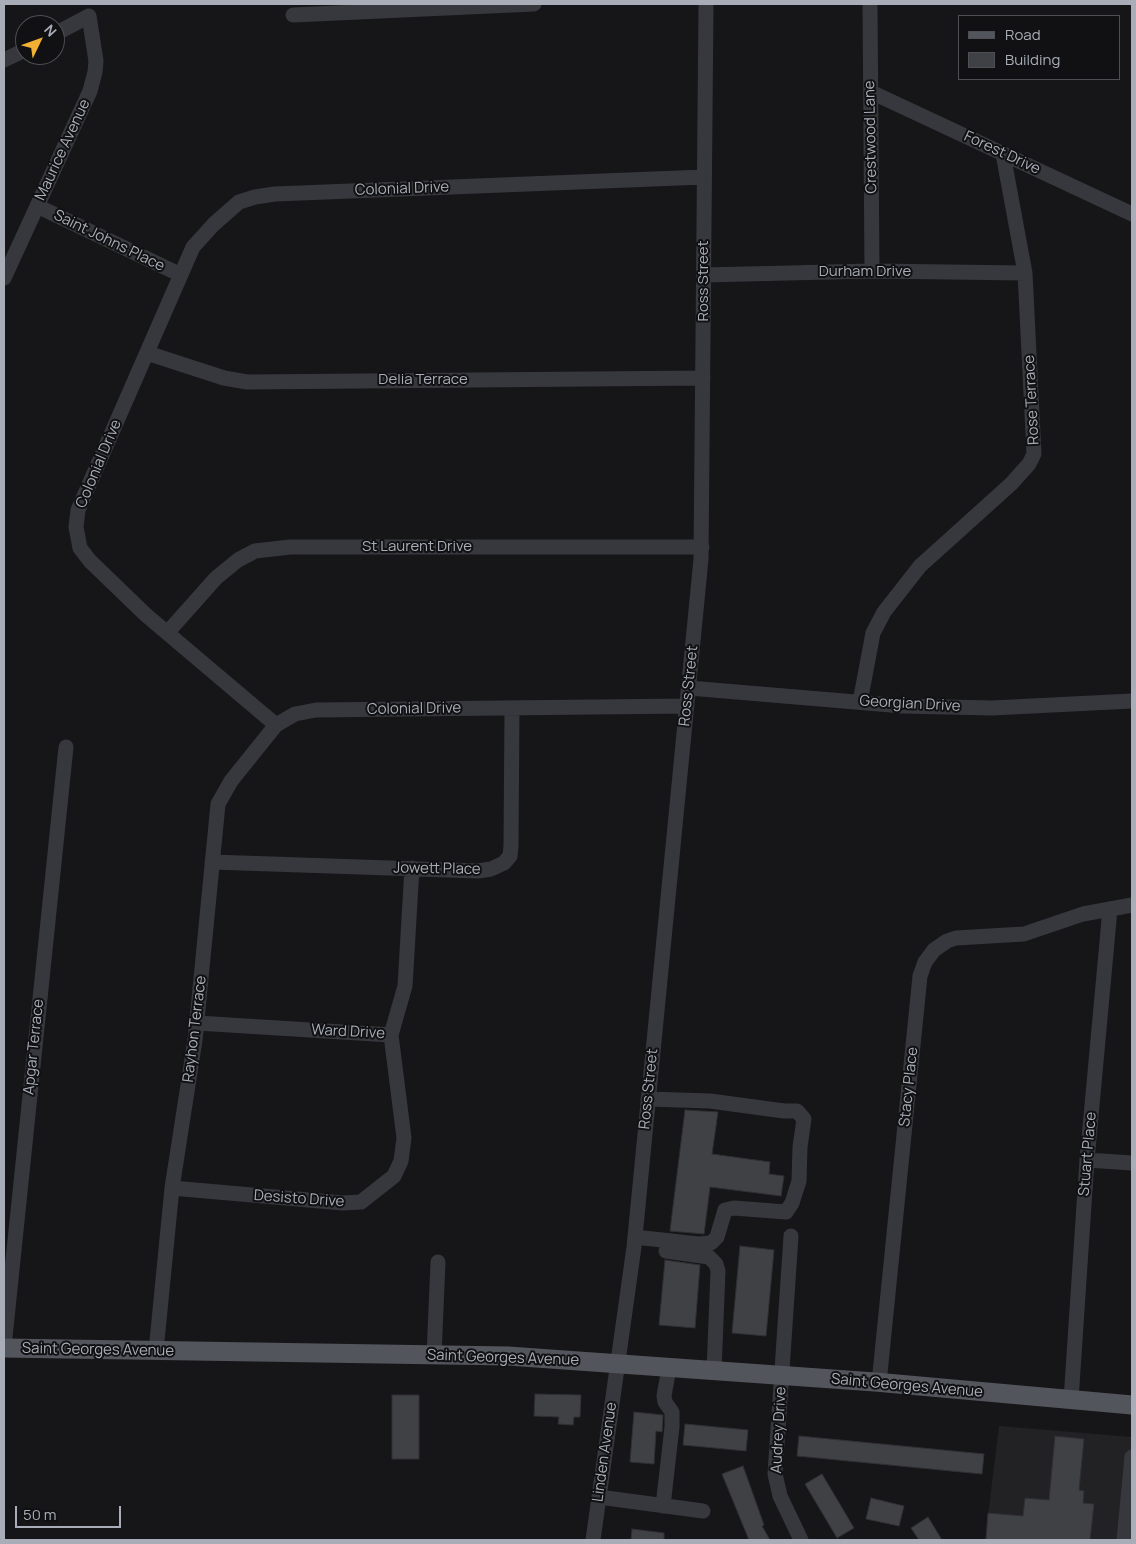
<!DOCTYPE html>
<html>
<head>
<meta charset="utf-8">
<style>
  body { margin:0 }
  #map { position:relative; width:1136px; height:1544px; overflow:hidden; background:#161618; font-family:Manrope,sans-serif }
  canvas { display:block }
  .frame { position:absolute; inset:0; border:5px solid #a8adb8; pointer-events:none }
  .legend { position:absolute; left:958px; top:15px; width:162px; height:65px; box-sizing:border-box; background:#111113; border:1px solid #4d4f55; margin:0; padding:6px 9px; list-style:none; font-size:15px; color:#a8adb8 }
  .legend li { display:flex; align-items:center; gap:10px; height:25px }
  .legend b { width:25px; border:1px solid #4d4f55 }
  .north { position:absolute; left:15px; top:15px; width:50px; height:50px; box-sizing:border-box; background:#111113; border:1px solid #4d4f55; border-radius:50%; rotate:48deg; font-size:14px; font-weight:700; line-height:20px; text-align:center; color:#a8adb8 }
  .north::after { content:''; display:block; margin:auto; width:18px; height:22px; background:#f2b134; clip-path:polygon(50% 0,100% 100%,50% 72%,0 100%) }
  .scale { position:absolute; left:15px; top:1506px; width:106px; height:22px; box-sizing:border-box; border:2px solid #a8adb8; border-top:0; padding-left:6px; font-size:15px; line-height:18px; white-space:nowrap; color:#a8adb8; -webkit-text-stroke:4px #111113; paint-order:stroke }
</style>
</head>
<body>
<div id="map">
<canvas width="1136" height="1544"></canvas>
<div class="frame"></div>
<ul class="legend">
<li><b style="height:6px;background:#53555c"></b>Road</li>
<li><b style="height:14px;background:#404145"></b>Building</li>
</ul>
<div class="north">N</div>
<div class="scale">50 m</div>
</div>
<script>
const context = document.querySelector('canvas').getContext('2d');
context.lineJoin = 'round';
function fill(path, color) {
  context.fillStyle = color;
  context.fill(path, 'evenodd');
}
function poly(rows) {
  const path = new Path2D();
  for (const r of rows) {
    path.moveTo(r[0], r[1]);
    for (let i = 2; i < r.length; i += 2) path.lineTo(r[i], r[i + 1]);
  }
  return path;
}
function trace(path, color, width, dash) {
  context.strokeStyle = color;
  context.lineWidth = width;
  context.lineCap = dash ? 'butt' : 'round';
  context.setLineDash(dash || []);
  context.stroke(path);
}
function write(font, color, halo, rows, align = 'center') {
  context.font = font + ' Manrope,sans-serif';
  context.lineWidth = 4;
  context.setLineDash([]);
  context.textBaseline = 'middle';
  context.strokeStyle = halo;
  context.fillStyle = color;
  for (const [text, x, y, turn = 0] of rows) {
    context.save();
    context.translate(x, y);
    context.rotate((+turn || 0) * Math.PI / 180);
    context.textAlign = isNaN(turn) ? turn : align;
    if (halo) context.strokeText(text, 0, 0);
    context.fillText(text, 0, 0);
    context.restore();
  }
}
const built = poly([
  [999,1426,1132,1437,1132,1540,985,1540]
]);
const building = poly([
  [685,1110,718,1112,712,1154,770,1162,769,1174,784,1176,781,1196,710,1187,704,1234,670,1231,685,1110],
  [740,1246,774,1250,766,1336,732,1333,740,1246],
  [665,1260,700,1265,695,1328,659,1325,665,1260],
  [535,1394,581,1395,580,1417,574,1417,573,1425,558,1424,559,1417,534,1416,535,1394],
  [392,1395,419,1395,419,1459,392,1459,392,1395],
  [634,1412,663,1415,662,1432,656,1431,654,1464,630,1462,634,1412],
  [685,1424,748,1430,746,1451,683,1445,685,1424],
  [799,1436,984,1454,982,1474,797,1456,799,1436],
  [1055,1436,1084,1439,1079,1490,1084,1491,1083,1503,1094,1504,1090,1540,986,1540,988,1513,1023,1516,1025,1498,1049,1500,1055,1436],
  [743,1466,764,1525,762,1526,770,1540,749,1540,722,1474,743,1466],
  [822,1474,854,1528,837,1538,805,1484,822,1474],
  [871,1498,904,1506,899,1526,866,1519,871,1498],
  [928,1517,942,1540,919,1540,911,1528,928,1517],
  [632,1529,664,1533,664,1540,631,1540,632,1529]
]);
const minor = poly([
  [870,4,872,271],
  [293,15,534,4],
  [4,60,25,50],
  [871,92,1132,214],
  [37,206,181,275],
  [704,275,872,271,1025,273],
  [4,278,90,91,95,72,96,61,89,16,55,34],
  [147,353,224,378,247,382,703,378],
  [167,633,216,578,238,560,255,551,290,547,702,547],
  [689,688,903,706,992,708,1132,701],
  [860,702,873,633,884,612,920,566,1011,484,1029,464,1034,454,1025,273,1003,154],
  [276,725,146,615,90,561,80,548,76,527,78,510,193,247,214,224,239,202,255,197,275,194,704,177],
  [212,862,478,871,491,869,504,863,510,856,511,846,512,708],
  [197,1023,391,1035],
  [1087,1160,1132,1163],
  [172,1188,343,1203,361,1202,394,1176,401,1161,404,1138,391,1035,405,986,412,868],
  [791,1236,775,1474,780,1496,801,1540],
  [635,1237,698,1244,711,1243,717,1237,725,1210,734,1208,786,1212,792,1203,799,1181,800,1147,804,1119,797,1111,784,1111,710,1101,648,1099],
  [666,1251,709,1257,716,1264,718,1271,714,1371],
  [4,1347,66,747],
  [156,1351,172,1188,195,1040,218,804,231,781,276,725,295,714,316,710,687,706],
  [434,1355,438,1262],
  [879,1383,920,976,925,962,934,950,947,941,956,938,1024,934,1083,914,1132,905],
  [1071,1400,1087,1160,1110,909],
  [599,1497,703,1511],
  [663,1506,672,1427,672,1412,665,1402,664,1396,669,1368],
  [593,1540,634,1247,701,559,706,4],
  [1124,1540,1132,1457]
]);
const major = poly([
  [4,1348,508,1356,875,1382,1132,1405]
]);
const streetNames = [
  ["Crestwood Lane",871,137,-91],
  ["Maurice Avenue",63,150,-65],
  ["Forest Drive",1002,153,25],
  ["Colonial Drive",402,189,-2],
  ["Saint Johns Place",109,241,26],
  ["Durham Drive",865,272],
  ["Ross Street",704,281,-90],
  ["Delia Terrace",423,380],
  ["Rose Terrace",1032,400,-93],
  ["Colonial Drive",99,464,-67],
  ["St Laurent Drive",417,547],
  ["Ross Street",689,686,-84],
  ["Georgian Drive",910,704,3],
  ["Colonial Drive",414,709,-1],
  ["Jowett Place",437,869,1],
  ["Rayhon Terrace",195,1029,-83],
  ["Ward Drive",348,1032,3],
  ["Apgar Terrace",34,1047,-84],
  ["Stacy Place",909,1087,-84],
  ["Ross Street",649,1089,-84],
  ["Stuart Place",1088,1154,-85],
  ["Desisto Drive",299,1199,4],
  ["Saint Georges Avenue",98,1350,1],
  ["Saint Georges Avenue",503,1358,2],
  ["Saint Georges Avenue",907,1386,5],
  ["Audrey Drive",779,1430,-87],
  ["Linden Avenue",605,1452,-82]
];
fill(built, '#222225');
fill(building, '#404145');
trace(building, '#303034', 1);
trace(minor, '#37383d', 15);
trace(major, '#53555c', 19);
write('15px', '#a8adb8', '#111113', streetNames);
</script>
</body>
</html>
